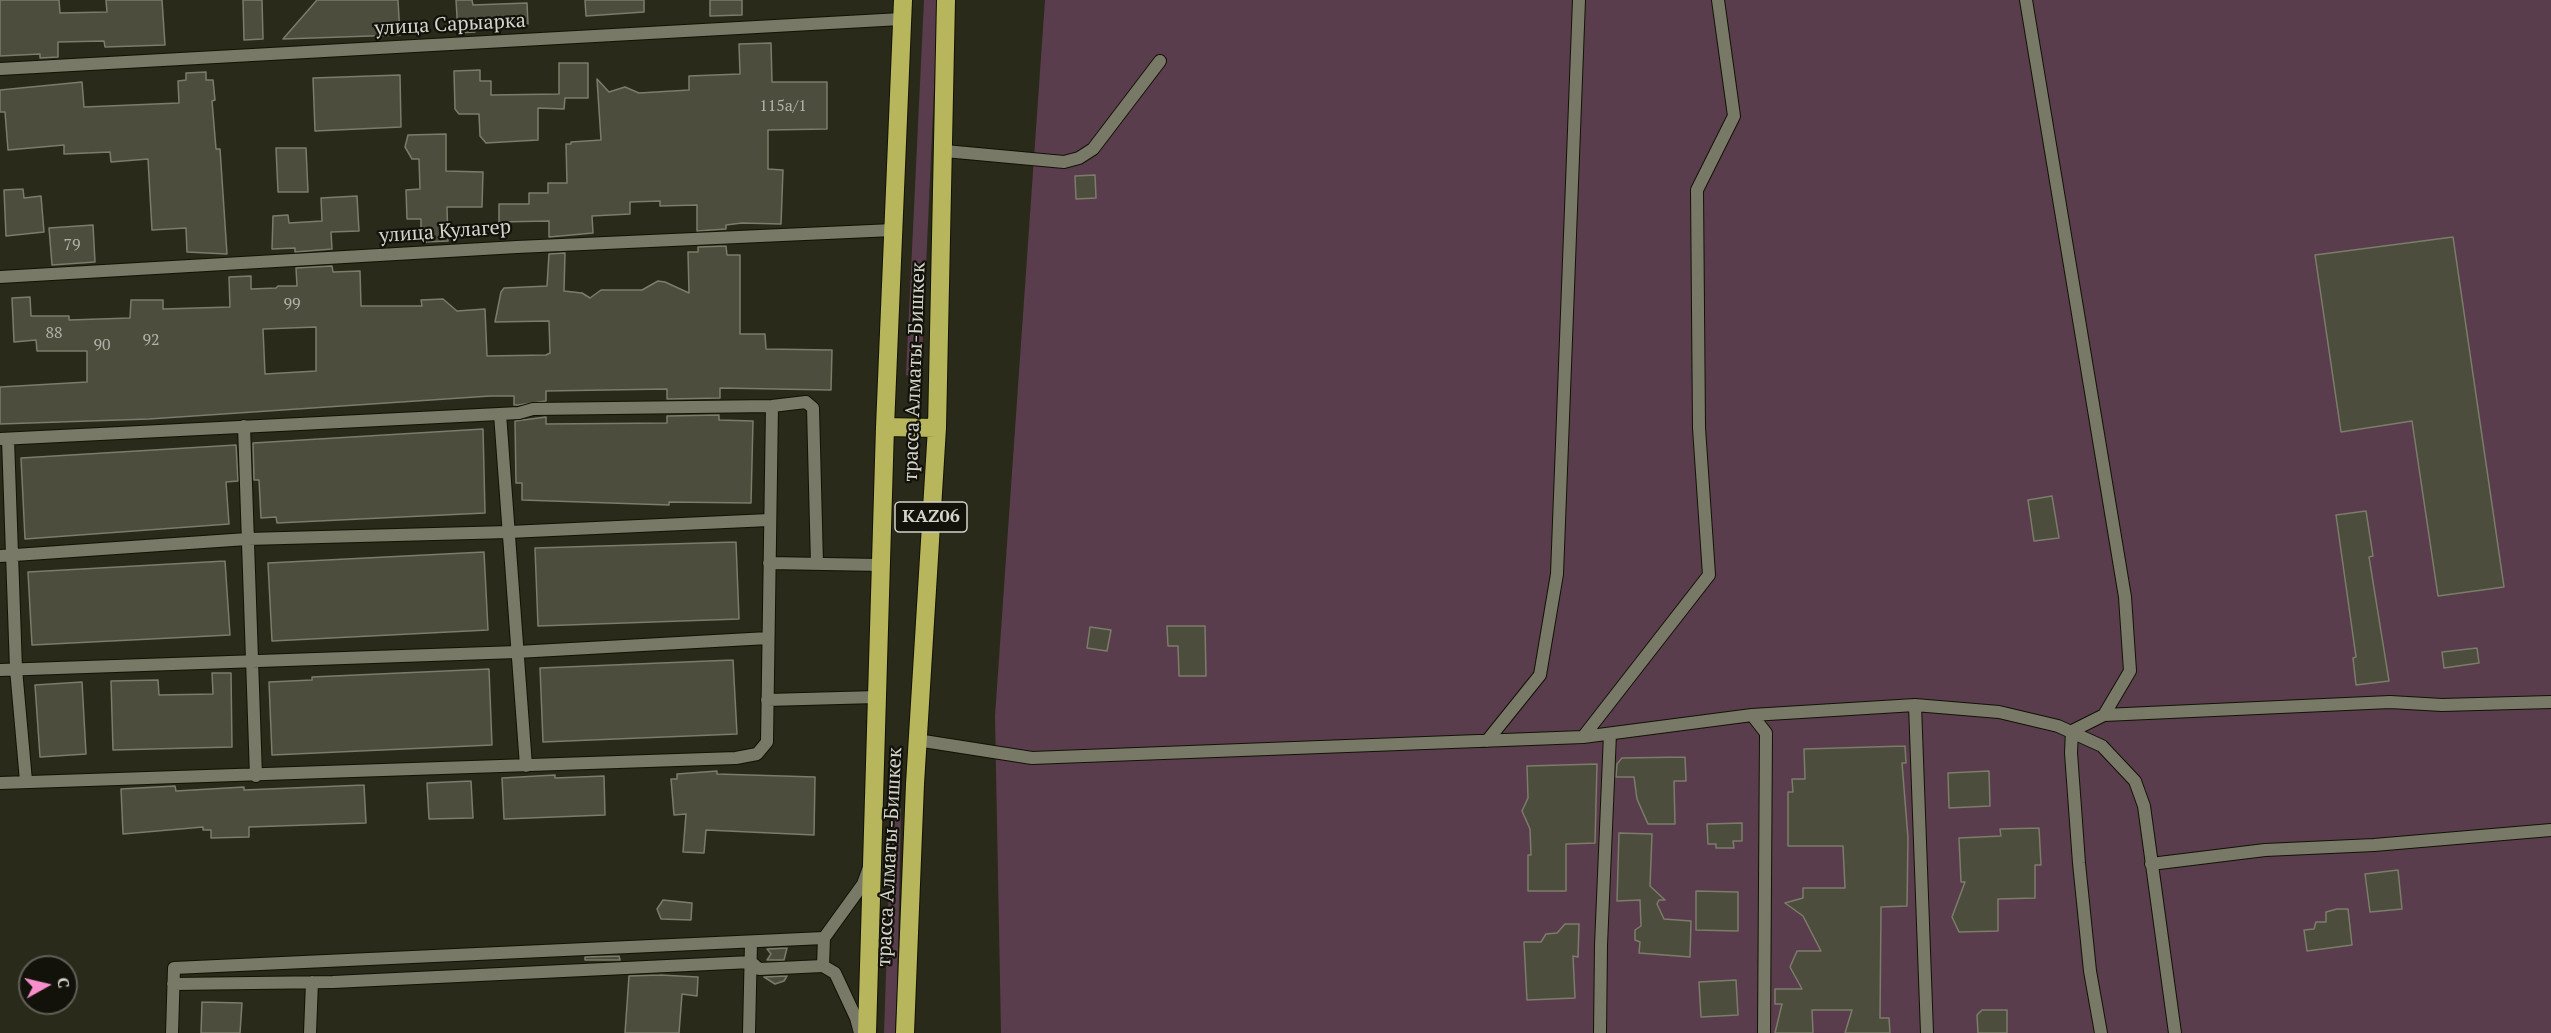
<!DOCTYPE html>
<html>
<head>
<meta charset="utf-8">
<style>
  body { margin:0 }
  #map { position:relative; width:2551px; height:1033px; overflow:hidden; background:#2a2a1b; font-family:"PT Serif",serif }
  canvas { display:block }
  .north { position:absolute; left:18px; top:955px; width:60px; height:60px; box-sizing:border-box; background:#12120b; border:2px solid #606058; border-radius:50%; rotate:82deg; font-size:16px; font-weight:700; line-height:24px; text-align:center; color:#d4d4cb }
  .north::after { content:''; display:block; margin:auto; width:21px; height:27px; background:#f98fca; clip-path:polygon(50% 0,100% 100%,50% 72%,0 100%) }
</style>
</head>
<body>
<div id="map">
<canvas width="2551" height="1033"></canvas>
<div class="north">С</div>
</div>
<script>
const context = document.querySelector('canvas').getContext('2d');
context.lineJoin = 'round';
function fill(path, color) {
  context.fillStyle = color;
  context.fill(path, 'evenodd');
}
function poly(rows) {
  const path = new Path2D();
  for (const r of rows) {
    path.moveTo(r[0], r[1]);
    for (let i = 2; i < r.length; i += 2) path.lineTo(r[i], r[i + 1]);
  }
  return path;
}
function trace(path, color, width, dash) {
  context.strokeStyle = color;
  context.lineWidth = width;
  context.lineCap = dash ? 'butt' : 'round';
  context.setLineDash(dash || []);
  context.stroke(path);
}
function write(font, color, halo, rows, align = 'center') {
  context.font = font + ' "PT Serif",serif';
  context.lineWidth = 4.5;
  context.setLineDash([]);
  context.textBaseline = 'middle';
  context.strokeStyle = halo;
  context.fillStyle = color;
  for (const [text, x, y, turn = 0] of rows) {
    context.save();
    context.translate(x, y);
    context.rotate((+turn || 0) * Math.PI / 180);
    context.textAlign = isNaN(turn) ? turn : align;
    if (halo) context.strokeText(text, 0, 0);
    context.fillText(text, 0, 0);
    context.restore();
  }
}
const green = poly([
  [924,0,938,0,921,378,906,375],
  [1045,0,2551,0,2551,1033,1001,1033,995,716],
  [892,798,901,809,897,991,895,1033,884,1033]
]);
const building = poly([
  [0,0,59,0,60,13,107,12,106,0,162,0,165,45,105,47,104,41,58,42,58,57,40,58,40,54,0,56,0,0],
  [243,0,262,0,263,39,244,40,243,0],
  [317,0,398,0,400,35,283,39,317,0],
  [456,0,472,0,473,5,527,3,528,24,474,27,475,32,458,33,456,0],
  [585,0,644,0,644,12,586,16,585,0],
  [710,0,742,0,742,15,710,16,710,0],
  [771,43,772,82,827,82,827,129,768,130,768,169,783,170,781,224,742,223,726,225,726,229,697,231,697,205,660,206,660,201,630,202,630,214,592,216,593,233,549,237,549,221,499,222,499,204,529,204,529,193,548,193,548,183,567,183,566,144,571,144,571,142,601,140,597,79,609,92,625,87,639,93,689,90,689,76,740,74,739,44,771,43],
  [559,63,588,63,588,98,565,98,564,109,538,108,538,140,486,143,480,136,479,114,459,114,455,109,454,71,480,70,480,81,491,81,491,95,559,94,559,63],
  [206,72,206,80,213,80,215,100,212,101,216,149,220,149,227,254,187,252,186,228,152,230,148,159,111,162,110,152,64,154,64,145,8,150,5,112,0,112,0,90,82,82,84,107,179,103,178,81,186,80,186,73,206,72],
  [400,75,401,127,315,131,313,78,400,75],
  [446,134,446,171,483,172,482,207,447,207,448,241,425,242,425,234,421,234,421,219,407,219,406,190,420,189,419,159,412,159,405,147,408,135,446,134],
  [276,148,306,148,308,192,278,192,276,148],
  [1095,175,1096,198,1076,199,1075,176,1095,175],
  [23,189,24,198,41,196,44,232,6,236,4,190,23,189],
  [357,196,359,231,331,232,332,249,295,252,295,248,272,249,273,216,288,215,289,223,322,221,321,198,357,196],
  [93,225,95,262,52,265,49,228,93,225],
  [2453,237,2504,587,2438,596,2412,421,2341,432,2315,255,2453,237],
  [726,246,727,255,740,255,740,334,765,334,766,349,832,350,831,390,720,388,720,398,667,399,667,389,546,391,546,401,518,405,514,405,514,396,490,396,149,419,0,424,0,387,87,382,87,351,37,351,36,340,14,342,12,298,30,297,31,316,69,316,69,320,130,318,131,300,163,300,163,309,230,307,229,277,251,276,251,289,276,288,278,286,297,286,296,268,332,266,333,272,360,271,361,306,422,306,421,300,443,299,457,311,485,309,487,356,546,355,550,353,549,321,495,322,501,292,504,288,547,286,549,254,565,253,564,291,582,293,590,298,601,290,642,290,658,281,665,282,689,293,688,252,698,252,698,247,726,246],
  [316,327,316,371,265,374,263,329,316,327],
  [719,415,719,420,753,421,751,503,669,502,669,505,522,500,522,483,516,483,515,421,546,417,546,424,667,423,667,416,719,415],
  [483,429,485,513,277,523,276,517,261,518,259,480,254,480,253,443,483,429],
  [236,445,238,481,226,482,229,524,25,539,21,458,236,445],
  [2052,496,2059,538,2034,541,2028,500,2052,496],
  [2366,511,2373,556,2369,557,2389,681,2356,685,2353,658,2356,657,2336,515,2366,511],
  [736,542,739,619,538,626,535,548,736,542],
  [484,552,488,630,272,641,268,563,484,552],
  [225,561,230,635,32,645,28,572,225,561],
  [1167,626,1205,626,1206,676,1179,676,1178,646,1168,646,1167,626],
  [1090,627,1111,630,1107,651,1087,648,1090,627],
  [2477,648,2479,663,2444,668,2442,652,2477,648],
  [733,660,737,734,543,742,540,668,733,660],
  [489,669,492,745,272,755,269,682,312,680,312,677,489,669],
  [212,673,231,673,232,747,113,750,111,681,158,680,159,695,213,694,212,673],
  [82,682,86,754,40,757,35,685,82,682],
  [1905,746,1906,763,1902,763,1908,838,1907,906,1881,907,1880,1018,1889,1018,1890,1033,1845,1033,1852,1010,1812,1010,1813,1033,1775,1033,1782,1004,1775,1004,1775,989,1802,989,1790,967,1797,951,1821,951,1803,916,1785,903,1803,898,1803,888,1845,888,1843,846,1788,846,1788,792,1793,792,1792,779,1805,779,1804,749,1905,746],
  [1685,757,1686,781,1674,781,1675,824,1648,824,1637,799,1634,777,1616,777,1617,764,1622,758,1685,757],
  [1597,764,1595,843,1566,844,1566,891,1528,891,1528,855,1531,855,1530,829,1522,811,1528,798,1527,766,1597,764],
  [717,771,717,774,815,777,814,835,706,830,704,853,683,852,686,814,674,815,671,779,677,779,677,774,717,771],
  [1989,771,1990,806,1949,808,1948,773,1989,771],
  [555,775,555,778,604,776,605,815,504,819,502,778,555,775],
  [471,781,473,818,429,819,427,783,471,781],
  [364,785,366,823,249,827,249,837,211,838,211,830,203,830,203,827,123,834,121,789,175,786,176,791,244,787,244,790,364,785],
  [1742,823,1742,841,1733,841,1734,848,1716,848,1716,844,1708,844,1707,824,1742,823],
  [2039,828,2041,865,2035,865,2035,898,1998,899,1998,931,1959,932,1952,917,1965,882,1961,882,1959,838,2001,836,2000,829,2039,828],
  [1619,833,1652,834,1650,886,1665,900,1659,900,1657,904,1664,919,1691,921,1690,957,1639,953,1640,942,1635,940,1635,930,1641,926,1640,900,1617,901,1619,833],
  [2398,870,2402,909,2370,912,2365,874,2398,870],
  [1696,891,1738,892,1738,931,1696,930,1696,891],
  [663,900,692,903,691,920,661,919,657,909,663,900],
  [2337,909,2348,909,2352,945,2307,951,2304,930,2314,929,2316,922,2326,922,2326,912,2337,909],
  [1565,924,1579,924,1578,957,1573,956,1575,998,1527,1000,1524,942,1541,942,1546,934,1557,933,1565,924],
  [787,948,784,960,767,960,771,954,767,949,787,948],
  [619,956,620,960,585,960,585,957,619,956],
  [660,975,698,977,697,996,682,994,679,1033,625,1033,629,976,660,975],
  [787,976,784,981,775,984,764,977,787,976],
  [1736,980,1738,1015,1701,1017,1699,982,1736,980],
  [202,1002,242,1003,240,1033,201,1033,202,1002],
  [1982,1010,2007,1010,2007,1033,1978,1033,1977,1015,1982,1010]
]);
const lane = poly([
  [945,151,1064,162,1079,158,1093,149,1160,61],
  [173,984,333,982,751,962,759,969,823,966],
  [172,1033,174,968,824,938],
  [310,1033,312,982],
  [749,1033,751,943]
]);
const street = poly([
  [2026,0,2125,597,2130,671,2104,715,2072,731,2071,753,2079,863,2090,971,2101,1033],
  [0,69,901,19],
  [0,277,517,247,893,230],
  [500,414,526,766],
  [244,426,256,776],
  [0,439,519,413,533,409,772,406,806,402,813,408,817,564],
  [8,439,16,669,26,781],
  [0,556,247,539,509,532,769,520],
  [769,563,881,565],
  [0,670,517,652,768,638],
  [767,700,877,697],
  [1915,705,1927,1033],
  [1752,715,1766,733,1764,1033],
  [2104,715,2390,702,2442,705,2551,702],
  [1583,737,1709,575,1699,428,1697,190,1734,116,1718,0],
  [917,740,1032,758,1583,737,1752,715,1915,705,1999,712,2058,726,2102,746,2135,781,2144,806,2175,1033],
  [1487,741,1540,675,1557,574,1579,0],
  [0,783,736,758,757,754,767,742,772,406],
  [2151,864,2265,850,2374,845,2551,830],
  [860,1033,856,1018,835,973,823,966,824,938,863,884,868,870],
  [1600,1033,1601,945,1610,734]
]);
const highway = poly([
  [885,427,937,428],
  [867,1033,885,427,903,0],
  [905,1033,915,784,937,428,946,0]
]);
const numberNames = [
  ["115а/1",783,106],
  ["79",72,245],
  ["99",292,304],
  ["88",54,333],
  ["92",151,340],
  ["90",102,345]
];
const shields = [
  [931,517,72]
];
const shieldNames = [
  ["KАZ06",931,517]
];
const streetNames = [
  ["улица Сарыарка",450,25,-3],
  ["улица Кулагер",445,232,-4],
  ["трасса Алматы-Бишкек",915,372,-88],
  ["трасса Алматы-Бишкек",890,857,-87]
];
fill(green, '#5a3d4c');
fill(building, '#4d4d3e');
trace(building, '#7c7c6b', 1.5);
trace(lane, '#121205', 14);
trace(street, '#121205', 14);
trace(highway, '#121205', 20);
trace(lane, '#797968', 12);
trace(street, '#797968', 12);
trace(highway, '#b8b65d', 18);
write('16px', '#b2b2a8', null, numberNames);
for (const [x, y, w] of shields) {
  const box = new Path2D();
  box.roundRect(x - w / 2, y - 15, w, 30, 4.5);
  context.fillStyle = '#12120b';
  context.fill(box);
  trace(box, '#d4d4cb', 1.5);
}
write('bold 18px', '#d4d4cb', null, shieldNames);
write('20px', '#d4d4cb', '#12120b', streetNames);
</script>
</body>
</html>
